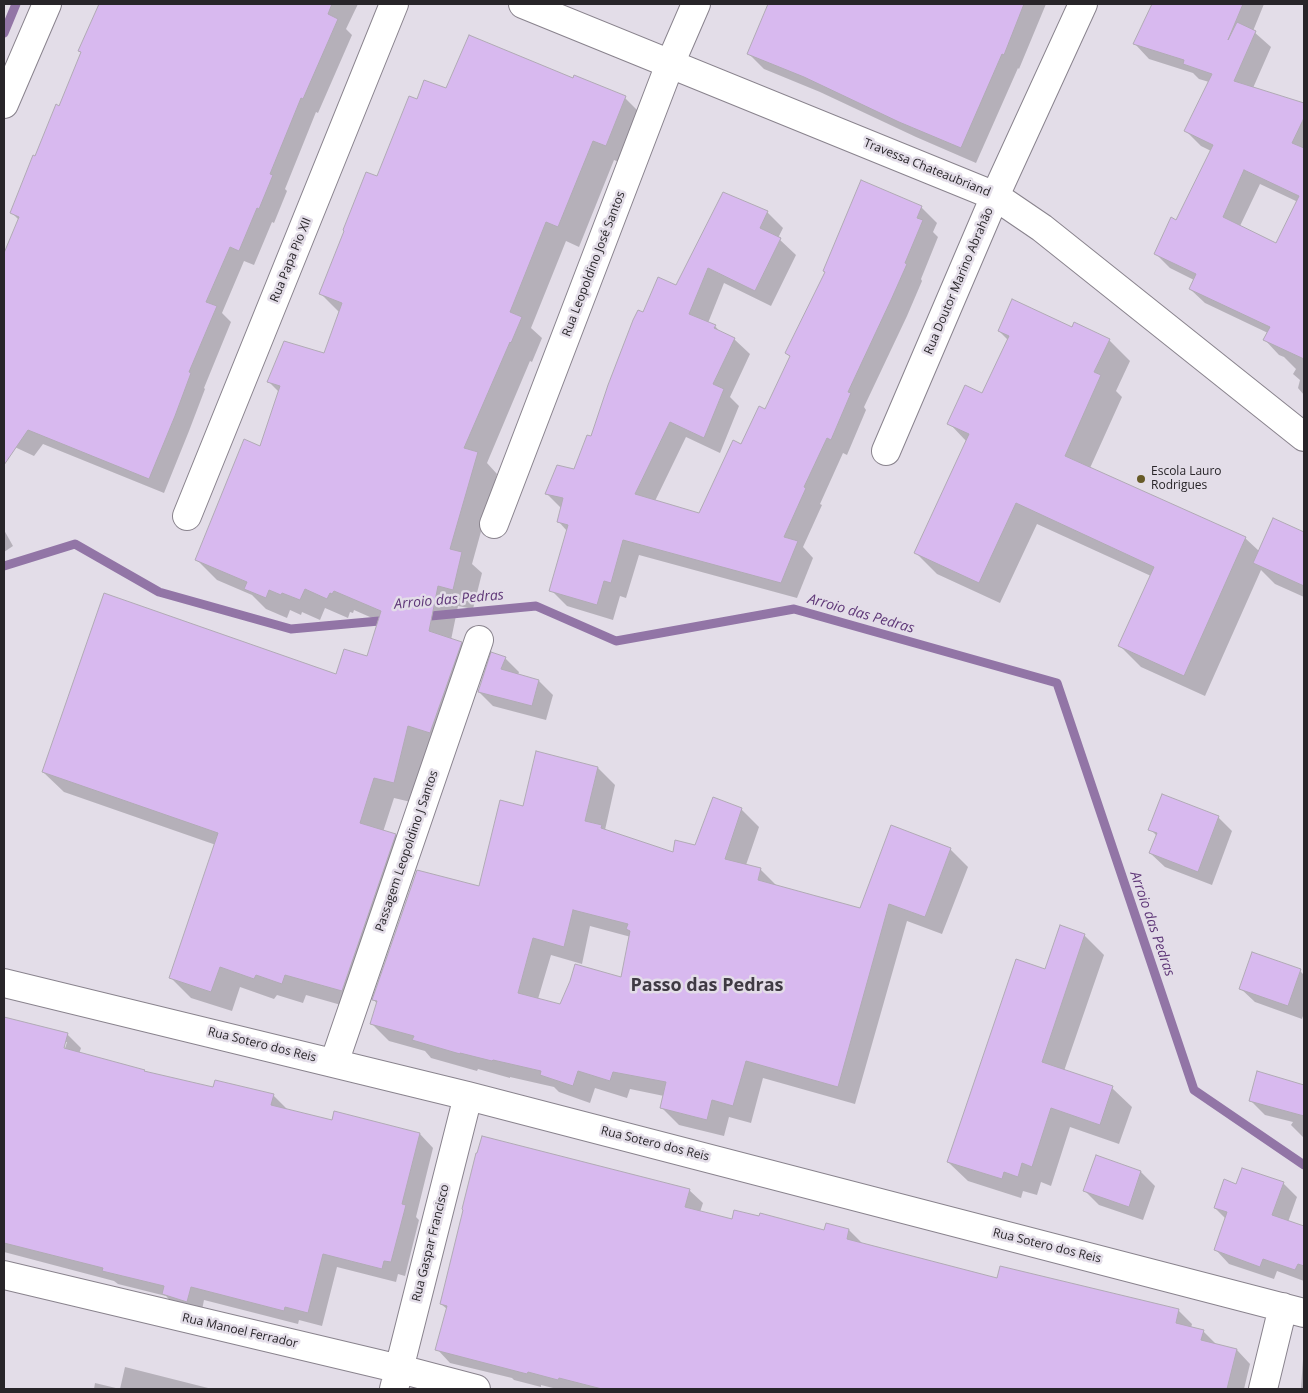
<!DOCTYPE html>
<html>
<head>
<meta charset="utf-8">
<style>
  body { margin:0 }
  #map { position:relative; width:1308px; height:1393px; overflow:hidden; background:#e3dde8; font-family:"Open Sans",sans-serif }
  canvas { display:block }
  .frame { position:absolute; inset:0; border:5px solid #282529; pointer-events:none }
</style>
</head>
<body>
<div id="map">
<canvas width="1308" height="1393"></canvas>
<div class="frame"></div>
</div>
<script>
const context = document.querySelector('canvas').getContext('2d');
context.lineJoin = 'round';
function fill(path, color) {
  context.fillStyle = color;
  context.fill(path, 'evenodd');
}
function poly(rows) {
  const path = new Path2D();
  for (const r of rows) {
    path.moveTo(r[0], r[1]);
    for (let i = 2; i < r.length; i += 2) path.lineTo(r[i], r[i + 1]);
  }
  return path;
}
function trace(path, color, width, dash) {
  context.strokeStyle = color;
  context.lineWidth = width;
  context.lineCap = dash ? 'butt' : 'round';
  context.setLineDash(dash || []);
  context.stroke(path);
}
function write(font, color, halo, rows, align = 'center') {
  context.font = font + ' "Open Sans",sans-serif';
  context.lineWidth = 5;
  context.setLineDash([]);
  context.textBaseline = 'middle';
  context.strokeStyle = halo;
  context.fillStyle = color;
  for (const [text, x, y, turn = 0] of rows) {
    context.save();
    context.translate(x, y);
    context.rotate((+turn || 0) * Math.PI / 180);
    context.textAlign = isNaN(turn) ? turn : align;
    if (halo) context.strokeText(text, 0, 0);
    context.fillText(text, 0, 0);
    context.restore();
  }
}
const shadow = poly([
  [100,4,358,4,346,29,352,35,318,113,316,112,285,189,287,191,274,223,272,222,254,265,244,261,222,313,231,322,204,388,205,389,189,431,164,493,43,444,34,456,4,442,4,383,5,381,4,376,8,366,4,364,4,256,19,220,12,213,35,158,60,107,82,53,80,51],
  [769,4,1046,4,1019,69,1018,68,976,163,916,137,820,92,764,69,749,54],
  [1153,4,1264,4,1253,31,1271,47,1253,88,1304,104,1304,395,1298,388,1300,380,1293,374,1296,369,1284,357,1279,355,1265,340,1268,333,1205,303,1190,289,1194,280,1170,268,1155,253,1177,221,1211,151,1201,146,1186,131,1209,82,1199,79,1193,73,1149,59,1135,44],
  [1260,184,1298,202,1277,245,1240,226],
  [574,80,625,98,645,118,626,165,614,160,579,247,566,241,531,328,542,338,532,362,530,361,487,463,497,474,472,564,482,573,473,609,458,606,451,640,461,643,481,664,415,803,394,798,383,832,395,835,415,856,362,1011,306,995,303,1003,277,995,274,999,240,987,232,1011,191,998,171,978,216,845,64,792,43,772,337,675,368,658,379,621,354,610,353,613,350,612,348,618,325,608,320,620,302,612,301,615,290,610,287,618,266,609,252,595,217,580,197,560,261,447,279,392,269,382,325,355,340,313,320,293,417,101,447,89],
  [921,207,937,223,933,232,938,237,921,279,922,281,907,316,864,407,866,410,847,455,843,453,820,504,822,505,803,547,813,558,797,598,639,555,626,598,620,596,613,620,567,606,551,590,567,531,559,522,562,509,546,493,575,471,591,438,644,313,767,212,783,228,778,238,796,255,771,306,724,283,708,323,715,326,721,333,734,339,750,354,730,397,739,406,720,453,686,437,655,501,699,514,741,445,766,411,791,357,786,353],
  [1072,328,1109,340,1130,361,1116,391,1122,397,1090,468,1245,538,1259,551,1273,520,1304,533,1304,597,1275,584,1261,570,1205,696,1141,667,1120,646,1151,576,1037,524,1000,603,937,574,916,553,967,442,949,423,983,394,1008,340,999,331],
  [4,530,13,546,4,552],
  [505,658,519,672,518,675,539,681,553,695,546,720,493,706,479,692],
  [598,768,615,785,605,830,674,853,696,847,741,809,759,827,746,865,760,869,778,887,860,910,950,849,968,867,942,934,907,921,855,1104,763,1078,751,1123,729,1117,724,1136,679,1125,661,1107,664,1096,630,1089,627,1098,595,1088,590,1103,559,1092,554,1087,510,1077,510,1078,478,1069,477,1071,431,1058,425,1051,389,1041,372,1024,377,1004,374,1000,480,888,524,807],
  [590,926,631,937,622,979,561,1005,538,999,551,955,582,964],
  [1218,817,1232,831,1212,885,1165,867,1150,853,1157,836,1150,829],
  [1061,927,1085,936,1104,955,1064,1071,1112,1088,1132,1107,1119,1144,1070,1127,1051,1186,1041,1182,1037,1195,1023,1191,1021,1198,968,1181,948,1162,1045,970],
  [1300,971,1304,975,1304,1013,1302,1019,1255,1002,1240,988],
  [4,1018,67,1034,81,1048,79,1054,146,1073,214,1089,273,1095,287,1109,287,1110,333,1121,420,1134,433,1148,416,1217,419,1220,405,1276,398,1274,396,1282,337,1267,322,1326,299,1320,298,1324,204,1300,201,1315,177,1308,166,1296,118,1284,114,1281,4,1252],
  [64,1042,67,1042,63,1055],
  [1258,1072,1304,1087,1304,1138,1291,1125,1293,1122,1265,1115,1251,1101],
  [1096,1157,1141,1172,1155,1186,1143,1220,1099,1205,1085,1191],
  [1283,1183,1297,1197,1288,1222,1304,1228,1304,1281,1277,1271,1274,1279,1229,1264,1216,1250,1226,1219,1215,1208,1237,1185],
  [689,1190,703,1203,700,1212,732,1221,825,1232,849,1230,863,1244,998,1279,1179,1311,1192,1324,1191,1328,1203,1331,1217,1345,1237,1350,1250,1364,1244,1389,557,1389,541,1385,541,1387,514,1380,512,1378,450,1363,437,1349,447,1309,441,1304],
  [1303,1359,1304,1359,1304,1389,1296,1389,1296,1388,1301,1388],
  [125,1367,212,1389,94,1389,95,1383,120,1389]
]);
const stream = poly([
  [4,33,16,4],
  [4,566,75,544,159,592,291,629,390,620],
  [420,617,536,606,616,641,794,609,1057,683,1194,1090,1304,1165]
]);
const building = poly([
  [99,4,332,4,328,14,338,19,303,99,301,98,270,174,273,175,259,209,257,208,239,251,230,247,206,302,217,306,189,372,191,373,175,416,149,479,28,430,4,465,4,253,19,217,10,213,33,155,35,156,56,104,59,106,81,52,78,51,99,4],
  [768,4,1024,4,1004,55,1002,54,961,148,899,122,804,77,747,54,768,4],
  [1152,4,1243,4,1228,40,1237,22,1256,31,1234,81,1304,103,1304,118,1292,143,1304,148,1304,359,1263,340,1270,327,1189,289,1196,274,1154,254,1171,217,1176,220,1213,145,1184,131,1212,74,1183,64,1184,60,1133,44,1152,4],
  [1244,170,1299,196,1276,243,1223,217,1244,170],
  [469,35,573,78,574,75,626,96,606,146,593,141,558,227,546,222,510,312,522,317,511,343,510,342,464,448,478,452,450,549,462,552,453,590,438,586,429,631,462,642,430,733,408,726,394,783,374,778,360,823,396,834,342,991,285,975,282,984,256,975,254,979,220,967,211,992,169,978,218,833,42,772,104,593,336,674,344,649,367,656,381,611,334,591,332,594,330,593,327,599,305,589,300,600,282,593,281,595,269,590,266,598,244,589,247,582,195,560,244,439,260,446,280,386,267,382,284,341,324,353,342,303,319,294,344,231,343,230,366,172,377,176,409,96,417,99,424,80,446,88,469,35],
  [861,180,922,206,917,218,923,220,905,263,907,264,891,300,848,392,851,393,831,440,827,438,804,487,806,488,784,537,798,541,781,583,623,540,611,583,604,581,597,605,549,591,568,525,557,522,563,498,545,494,557,465,574,469,587,435,591,436,608,385,633,320,638,310,643,312,658,277,676,285,723,192,768,211,760,228,781,238,755,291,708,268,689,314,716,325,714,328,735,338,713,384,724,389,704,438,670,422,635,494,699,513,733,440,741,444,759,406,765,409,790,356,785,353,825,272,823,271,861,180],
  [1012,299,1072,327,1074,322,1110,339,1094,372,1101,375,1065,456,1246,537,1184,676,1118,646,1154,567,1016,503,979,583,914,553,969,434,947,424,965,385,982,393,1009,336,998,331,1012,299],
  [1273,518,1304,532,1304,586,1253,563,1273,518],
  [491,652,506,657,501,669,539,680,532,706,478,692,491,652],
  [536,751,598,767,585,821,602,825,601,828,673,852,675,840,695,845,713,797,742,808,725,859,761,868,758,880,860,908,891,825,951,848,925,917,889,904,838,1087,746,1061,733,1106,712,1100,707,1120,660,1108,666,1082,613,1072,610,1081,578,1071,573,1086,540,1075,541,1071,493,1060,492,1061,460,1053,460,1054,412,1040,414,1036,370,1024,377,1001,372,1000,417,870,479,886,500,800,523,806,536,751],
  [573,910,628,924,626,929,630,931,621,977,575,964,570,981,560,1004,518,993,533,938,564,947,573,910],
  [1162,794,1219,816,1198,872,1149,853,1157,833,1148,830,1162,794],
  [1060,925,1085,934,1042,1062,1113,1086,1100,1125,1051,1108,1032,1167,1022,1163,1018,1177,1004,1172,1002,1179,947,1162,1016,959,1045,969,1060,925],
  [1252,952,1301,969,1288,1006,1239,989,1252,952],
  [4,1017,68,1033,64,1048,145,1070,144,1071,213,1087,215,1080,274,1094,271,1105,332,1120,334,1111,420,1133,402,1204,406,1205,391,1262,384,1261,382,1269,323,1254,308,1313,285,1307,284,1311,191,1287,187,1302,162,1294,164,1286,102,1271,103,1268,4,1243,4,1017],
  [1257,1071,1304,1085,1304,1116,1249,1101,1257,1071],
  [482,1136,690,1189,685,1207,732,1219,734,1210,759,1216,760,1213,824,1230,826,1223,849,1229,847,1239,997,1278,1000,1266,1179,1309,1176,1323,1204,1330,1201,1340,1237,1349,1227,1389,602,1389,559,1378,558,1380,528,1372,527,1374,435,1350,447,1306,440,1304,463,1210,462,1209,476,1153,477,1153,482,1136],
  [1096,1155,1141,1171,1129,1207,1083,1191,1096,1155],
  [1242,1168,1284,1182,1272,1215,1304,1226,1304,1266,1298,1264,1295,1270,1263,1259,1260,1267,1214,1250,1227,1212,1214,1208,1224,1179,1236,1184,1242,1168]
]);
const minor = poly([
  [523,4,995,196,1042,228,1304,437],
  [886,451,995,196,1083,4],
  [187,516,394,4],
  [494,524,670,64,696,4],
  [4,983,468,1096,1304,1313],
  [334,1063,479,640],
  [4,1275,400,1369,476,1389],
  [394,1389,468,1096],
  [1263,1389,1283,1307]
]);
const tertiary = poly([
  [4,104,47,4]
]);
const markers = [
  [1141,479,5,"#675a27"]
];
const streetNames = [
  ["Travessa Chateaubriand",927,168,22],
  ["Rua Papa Pio XII",291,260,-68],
  ["Rua Leopoldino José Santos",594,264,-69],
  ["Rua Doutor Marino Abrahão",959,281,-67],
  ["Passagem Leopoldino J Santos",407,851,-71],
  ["Rua Sotero dos Reis",262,1045,14],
  ["Rua Sotero dos Reis",655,1144,14],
  ["Rua Gaspar Francisco",431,1243,-76],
  ["Rua Sotero dos Reis",1047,1246,14],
  ["Rua Manoel Ferrador",240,1331,13]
];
const poiNames = [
  ["Escola Lauro",1151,472],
  ["Rodrigues",1151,486]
];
const waterNames = [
  ["Arroio das Pedras",449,600,-5],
  ["Arroio das Pedras",861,614,16],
  ["Arroio das Pedras",1152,924,71]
];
const districtNames = [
  ["Passo das Pedras",707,986]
];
fill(shadow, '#0003');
trace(stream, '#9275a6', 9);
fill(building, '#d8b9ef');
trace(building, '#b0aab4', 1);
trace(minor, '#89838d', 30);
trace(tertiary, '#89838d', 30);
trace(minor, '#fff', 28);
trace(tertiary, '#fff', 28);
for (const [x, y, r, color] of markers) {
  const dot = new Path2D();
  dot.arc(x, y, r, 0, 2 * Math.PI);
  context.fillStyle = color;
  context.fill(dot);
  trace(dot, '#e3dde8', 2);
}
write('12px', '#282529', '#e3dde8', streetNames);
write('12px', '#282529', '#e3dde8', poiNames, 'left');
write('italic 14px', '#5e3677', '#e3dde8', waterNames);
write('bold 18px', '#3f3a43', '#e3dde8', districtNames);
</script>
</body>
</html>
